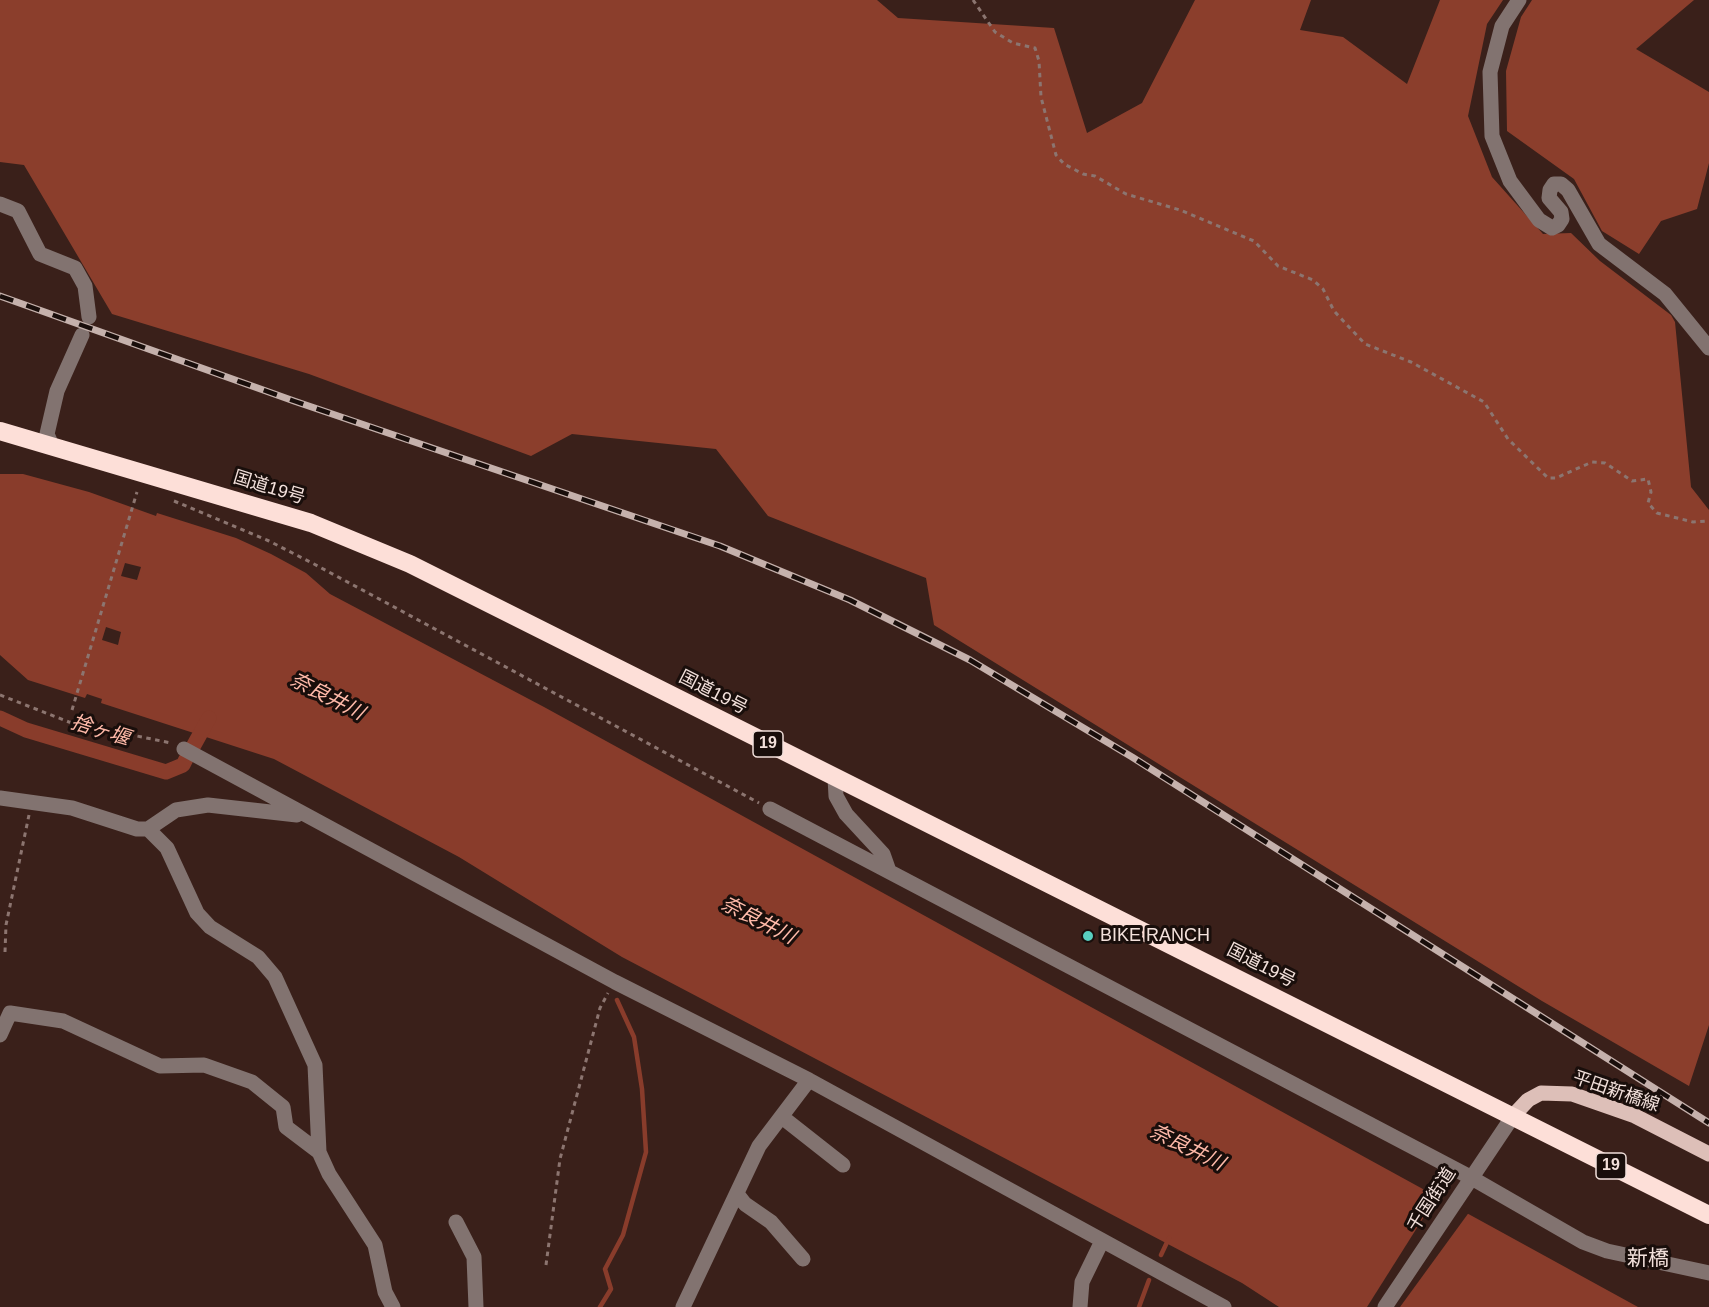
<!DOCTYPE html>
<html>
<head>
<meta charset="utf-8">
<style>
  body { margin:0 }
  canvas { display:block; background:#3a201a }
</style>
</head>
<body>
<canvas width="1709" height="1307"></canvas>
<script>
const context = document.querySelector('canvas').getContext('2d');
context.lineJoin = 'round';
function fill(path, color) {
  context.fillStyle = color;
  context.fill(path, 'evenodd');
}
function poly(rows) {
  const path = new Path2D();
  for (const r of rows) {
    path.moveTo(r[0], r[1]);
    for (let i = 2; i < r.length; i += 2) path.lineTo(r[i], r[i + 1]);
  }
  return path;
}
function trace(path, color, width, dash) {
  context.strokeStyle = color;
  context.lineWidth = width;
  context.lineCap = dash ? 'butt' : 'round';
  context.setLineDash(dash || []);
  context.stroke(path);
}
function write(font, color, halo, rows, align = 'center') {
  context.font = font + ' Arial,"Noto Sans JP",sans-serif';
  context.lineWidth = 6;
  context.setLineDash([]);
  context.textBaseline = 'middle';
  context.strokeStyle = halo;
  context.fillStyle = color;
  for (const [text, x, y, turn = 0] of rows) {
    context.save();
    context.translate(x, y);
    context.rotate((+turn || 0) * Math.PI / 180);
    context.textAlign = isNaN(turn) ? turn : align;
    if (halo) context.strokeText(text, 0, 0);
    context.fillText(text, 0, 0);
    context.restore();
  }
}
const forest = poly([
  [0,0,877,0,898,18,1054,28,1087,133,1142,103,1195,0,1311,0,1300,30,1343,37,1407,84,1440,0,1503,0,1487,24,1468,116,1492,177,1543,234,1571,233,1600,261,1671,315,1675,322,1691,487,1709,510,1709,1025,1689,1086,1542,1001,934,625,926,578,768,516,716,449,572,434,531,456,309,374,112,314,24,165,0,162],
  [1532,0,1694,0,1636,49,1709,92,1709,163,1697,209,1661,221,1639,254,1602,231,1574,179,1507,131,1506,71,1521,17]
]);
const water = poly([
  [0,474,23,474,89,492,156,516,157,513,236,538,271,554,306,573,330,594,544,707,1638,1307,1279,1307,1242,1283,622,957,459,857,274,759,101,703,102,699,87,694,85,698,28,680,0,655],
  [125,563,141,567,137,580,121,576],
  [106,627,121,632,118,645,102,640]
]);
const pier = poly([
  [1439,1193,1470,1211,1400,1307,1367,1307]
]);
const stream = poly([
  [1161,1255,1169,1238],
  [600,1307,611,1289,605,1269,623,1235,646,1152,642,1089,634,1037,617,1000],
  [1139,1307,1149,1280]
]);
const canal = poly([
  [0,718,26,730,166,772,183,765,186,759],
  [194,745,209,718]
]);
const path = poly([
  [973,0,995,32,1013,43,1035,48,1039,61,1041,97,1056,155,1064,164,1083,174,1095,176,1126,194,1180,210,1254,241,1278,266,1313,280,1323,289,1334,311,1365,344,1411,362,1484,402,1508,439,1548,478,1556,478,1592,462,1605,463,1632,481,1648,479,1651,492,1648,503,1657,513,1693,522,1709,521],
  [174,501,269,541,314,564,759,803],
  [0,695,69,722,171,743],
  [72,710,137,492],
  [5,952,6,925,29,815],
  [546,1265,560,1159,600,1008,608,993]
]);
const minor = poly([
  [1519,0,1502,26,1490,72,1492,136,1510,181,1539,220,1552,228,1558,225,1562,219,1561,212,1549,198,1550,190,1554,184,1561,184,1568,190,1599,244,1665,294,1709,348],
  [0,204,18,211,40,254,75,268,85,286,89,317],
  [52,446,47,434,57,391,82,335],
  [184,749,615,982,809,1080,1224,1307],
  [835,778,836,796,846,814,883,854,889,871],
  [0,798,72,808,137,829,148,829,176,810,208,805,297,815],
  [770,809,1470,1177,1583,1242,1607,1251,1709,1273],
  [148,829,167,848,197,913,210,927,258,957,275,977,315,1065,319,1152,329,1174,375,1245,385,1292,393,1307],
  [0,1035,10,1013,63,1021,160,1066,204,1065,252,1082,283,1107,286,1127,319,1152],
  [782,1117,843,1165],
  [738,1195,745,1204,771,1222,803,1259],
  [456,1222,474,1257,476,1307],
  [683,1307,759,1146,809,1080],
  [1080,1307,1082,1282,1102,1241],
  [1385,1307,1513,1116]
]);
const major = poly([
  [1513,1116,1528,1100,1541,1093,1572,1094,1635,1116,1709,1154]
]);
const highway = poly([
  [0,431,311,523,410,564,1709,1215]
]);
const rail = poly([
  [0,296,294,401,720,546,850,600,970,660,1132,757,1709,1123]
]);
const markers = [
  [1088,936,6,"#58cebf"]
];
const shields = [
  [768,744,30],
  [1611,1166,30]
];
const shieldNames = [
  ["19",768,744],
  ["19",1611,1166]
];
const streetNames = [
  ["国道19号",269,488,17],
  ["国道19号",713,693,27],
  ["国道19号",1261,966,27],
  ["平田新橋線",1616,1092,19],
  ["千国街道",1432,1200,-57]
];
const poiNames = [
  ["BIKE RANCH",1100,936]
];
const waterNames = [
  ["奈良井川",327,697,27],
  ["捨ヶ堰",100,731,17],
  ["奈良井川",758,921,27],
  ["奈良井川",1187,1148,26]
];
const quarterNames = [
  ["新橋",1648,1259]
];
fill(forest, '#8b3e2c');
fill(water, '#893c2b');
fill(pier, '#3a201a');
trace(stream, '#893c2b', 4.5);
trace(canal, '#893c2b', 15);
trace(path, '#8c7570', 3, [4.5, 4.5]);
trace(minor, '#827370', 15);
trace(major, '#ddbfb8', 15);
trace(highway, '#fddfd8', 18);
trace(rail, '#c5b1ac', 7);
trace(rail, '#190e0b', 4.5, [14]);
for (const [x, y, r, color] of markers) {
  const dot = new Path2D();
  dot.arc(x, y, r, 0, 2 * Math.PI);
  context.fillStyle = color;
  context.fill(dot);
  trace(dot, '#190e0b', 2);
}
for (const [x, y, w] of shields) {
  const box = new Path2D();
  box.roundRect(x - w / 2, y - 13, w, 26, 4.5);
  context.fillStyle = '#190e0b';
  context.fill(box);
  trace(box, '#f2e0db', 1.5);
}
write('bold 16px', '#f2e0db', null, shieldNames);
write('18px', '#f2e0db', '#190e0b', streetNames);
write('18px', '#f2e0db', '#190e0b', poiNames, 'left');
write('italic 20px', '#ffbaa9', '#190e0b', waterNames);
write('21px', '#f2e0db', '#190e0b', quarterNames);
</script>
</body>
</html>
